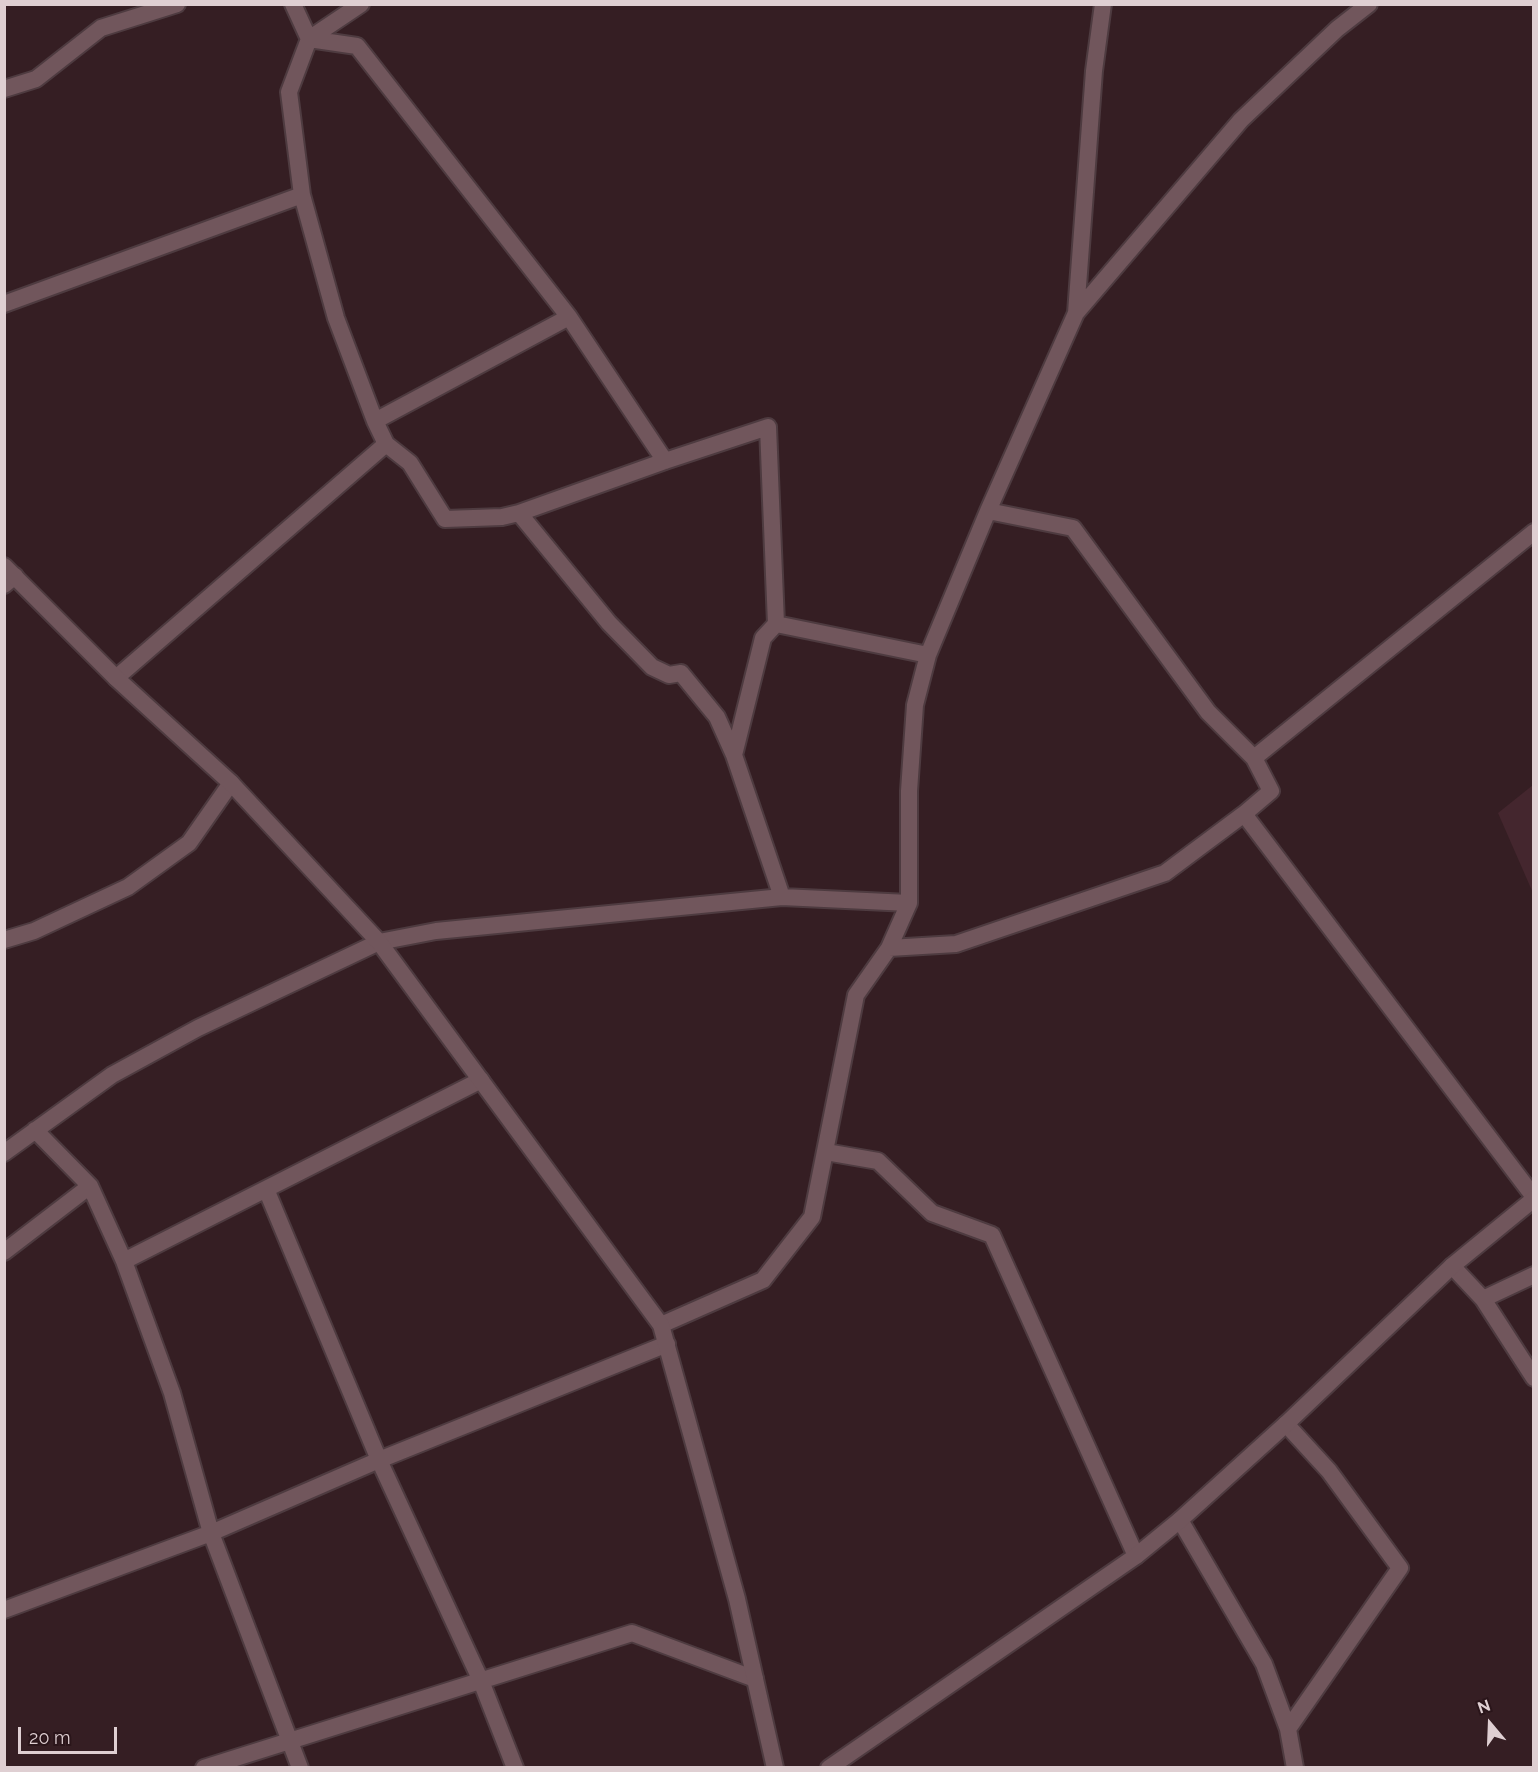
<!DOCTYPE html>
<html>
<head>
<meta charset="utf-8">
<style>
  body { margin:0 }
  #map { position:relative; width:1538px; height:1772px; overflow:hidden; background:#351e23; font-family:Raleway,sans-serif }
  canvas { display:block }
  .frame { position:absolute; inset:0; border:6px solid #dfcfd2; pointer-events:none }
  .north { position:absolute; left:1460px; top:1694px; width:60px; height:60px; -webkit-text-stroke:4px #2a151a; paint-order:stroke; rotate:341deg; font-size:16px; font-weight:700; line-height:24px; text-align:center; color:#dfcfd2 }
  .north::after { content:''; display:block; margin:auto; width:21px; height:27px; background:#dfcfd2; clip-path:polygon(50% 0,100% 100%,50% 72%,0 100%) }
  .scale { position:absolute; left:18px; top:1727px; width:99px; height:27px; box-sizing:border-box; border:3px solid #dfcfd2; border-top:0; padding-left:8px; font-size:18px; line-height:21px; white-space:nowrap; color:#dfcfd2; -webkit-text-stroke:4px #2a151a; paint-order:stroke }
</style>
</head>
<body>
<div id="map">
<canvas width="1538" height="1772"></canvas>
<div class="frame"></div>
<div class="north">N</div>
<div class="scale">20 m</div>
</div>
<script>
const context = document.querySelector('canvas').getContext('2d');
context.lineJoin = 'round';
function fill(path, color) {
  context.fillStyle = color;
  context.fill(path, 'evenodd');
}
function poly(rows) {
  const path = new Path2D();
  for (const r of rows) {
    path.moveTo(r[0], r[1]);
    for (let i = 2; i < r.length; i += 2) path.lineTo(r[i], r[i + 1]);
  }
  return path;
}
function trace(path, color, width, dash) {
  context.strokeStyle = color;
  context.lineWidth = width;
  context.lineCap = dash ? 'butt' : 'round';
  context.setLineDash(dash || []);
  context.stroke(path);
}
const built = poly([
  [1533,785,1533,893,1498,813]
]);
const minor = poly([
  [309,39,357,46,569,317,375,421],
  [309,39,361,4],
  [4,89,36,79,101,28,177,4],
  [4,304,302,195],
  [1076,313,1094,71,1103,4],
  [569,317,665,461],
  [386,444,410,463,445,519,502,517,519,513,609,623,652,667,669,675,681,673,717,717,734,755,782,897],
  [988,511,1073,528,1208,712,1254,758],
  [519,513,665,461,768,427,776,624,928,655],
  [4,585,15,576],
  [116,678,386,444,375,421,336,318,302,195,289,92,309,39,293,4],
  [734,755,763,638,776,624],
  [1244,814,1534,1197],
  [4,940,34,931,128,887,189,843,231,783],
  [889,948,956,944,1165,873,1244,814,1271,791,1254,758,1534,532],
  [35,1130,90,1186,124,1261,172,1393,211,1533,300,1768],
  [826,1152,878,1161,932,1213,992,1235,1136,1556],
  [4,1153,112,1075,198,1028,379,942,436,931,782,897,909,903],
  [266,1189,379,1460,481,1681,515,1768],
  [4,1252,90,1186],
  [124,1261,481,1080],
  [1452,1266,1483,1299,1534,1275],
  [1483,1299,1534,1378],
  [661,1325,763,1280,812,1217,856,995,889,948,909,903,909,791,915,705,928,655,988,511,1076,313,1241,120,1337,29,1369,4],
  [1286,1424,1329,1471,1400,1568,1288,1729],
  [1180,1520,1264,1664,1288,1729,1295,1768],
  [4,1610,211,1533,379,1460,667,1344],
  [204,1768,632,1633,755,1679]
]);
const tertiary = poly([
  [4,566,116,678,231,783,379,942,661,1325,737,1599,775,1768],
  [829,1768,1136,1556,1180,1520,1286,1424,1452,1266,1534,1199]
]);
fill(built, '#44262e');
trace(minor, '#4e3b40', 20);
trace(tertiary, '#4e3b40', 20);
trace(minor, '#71565c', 16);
trace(tertiary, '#71565c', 16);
</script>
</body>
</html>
